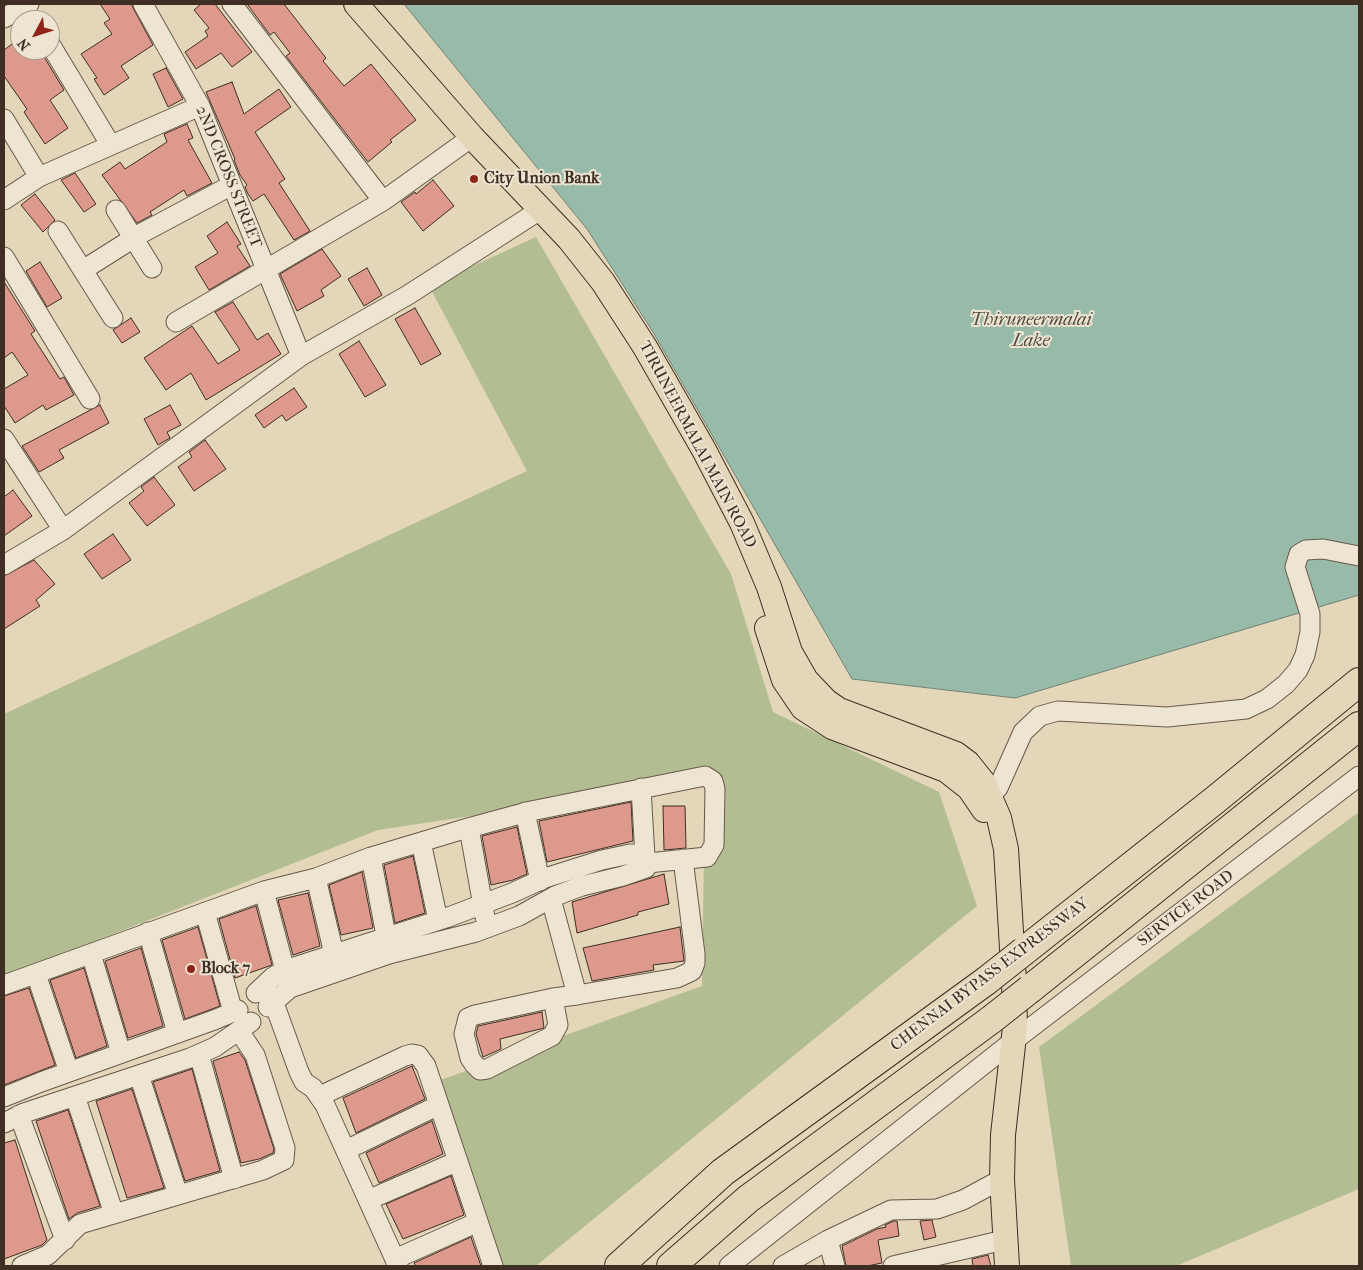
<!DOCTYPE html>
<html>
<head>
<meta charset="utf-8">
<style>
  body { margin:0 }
  #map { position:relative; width:1363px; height:1270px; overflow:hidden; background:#e4d6b9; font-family:"IM FELL French Canon",serif }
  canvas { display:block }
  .frame { position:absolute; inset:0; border:5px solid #3e2e24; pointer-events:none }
  .north { position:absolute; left:10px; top:10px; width:50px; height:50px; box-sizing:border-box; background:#ede4d2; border:1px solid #a79b8c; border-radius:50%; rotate:230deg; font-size:14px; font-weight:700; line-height:20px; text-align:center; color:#3e2e24 }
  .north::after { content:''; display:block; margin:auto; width:18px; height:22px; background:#8f2418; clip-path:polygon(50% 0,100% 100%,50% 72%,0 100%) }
</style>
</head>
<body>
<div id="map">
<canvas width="1363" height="1270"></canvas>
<div class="frame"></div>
<div class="north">N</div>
</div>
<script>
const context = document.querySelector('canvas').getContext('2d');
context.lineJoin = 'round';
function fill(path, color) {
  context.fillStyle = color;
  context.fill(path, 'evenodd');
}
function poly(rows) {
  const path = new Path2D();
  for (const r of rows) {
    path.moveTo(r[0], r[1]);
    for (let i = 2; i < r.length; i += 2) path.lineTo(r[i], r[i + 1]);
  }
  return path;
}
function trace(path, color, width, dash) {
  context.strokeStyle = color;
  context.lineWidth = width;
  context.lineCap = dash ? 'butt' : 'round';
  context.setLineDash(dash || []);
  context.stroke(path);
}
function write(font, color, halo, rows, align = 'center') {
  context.font = font + ' "IM FELL French Canon",serif';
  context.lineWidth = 4;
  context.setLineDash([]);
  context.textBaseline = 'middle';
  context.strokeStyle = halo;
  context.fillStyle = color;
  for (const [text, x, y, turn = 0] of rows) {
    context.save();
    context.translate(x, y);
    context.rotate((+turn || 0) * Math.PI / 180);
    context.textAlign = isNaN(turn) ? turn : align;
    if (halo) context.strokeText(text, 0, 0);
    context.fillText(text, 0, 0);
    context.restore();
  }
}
const green = poly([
  [536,237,731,574,773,712,939,792,977,906,536,1266,501,1266,438,1081,702,986,705,781,378,830,4,977,4,714,527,471,429,286],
  [1359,812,1359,1189,1176,1266,1071,1266,1039,1047]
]);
const water = poly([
  [404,4,1359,4,1359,595,1015,698,852,679,653,332,587,229,404,4]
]);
const building = poly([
  [100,4,131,4,153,45,121,66,129,78,104,95,94,79,97,78,81,54,112,34,104,23,110,19,100,4],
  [201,4,215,4,252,52,232,67,221,53,196,69,185,52,208,36,205,31,209,28,194,10,201,4],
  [247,4,284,4,326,58,323,61,344,86,371,64,416,120,390,140,392,142,368,162,286,56,290,53,274,32,270,35,247,4],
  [20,38,20,50,40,50,64,90,50,100,68,128,45,144,24,112,27,109,4,76,4,50,20,38],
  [166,68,183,99,168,107,153,74,166,68],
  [232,82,244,114,279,89,291,107,255,132,285,179,279,183,310,231,294,240,264,194,253,201,248,194,245,187,247,185,240,175,234,160,235,159,209,99,206,92,232,82],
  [187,124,193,138,188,140,212,183,187,196,184,190,150,212,152,215,137,223,102,175,120,162,125,169,167,142,164,134,187,124],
  [75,173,96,204,84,212,61,180,75,173],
  [433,180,454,206,423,231,401,202,415,192,416,194,433,180],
  [35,194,55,220,43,232,21,205,35,194],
  [227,222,241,244,237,246,250,266,209,290,195,267,218,253,207,236,227,222],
  [322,249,341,276,321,290,324,296,297,311,280,274,322,249],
  [40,262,62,298,47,307,26,271,40,262],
  [367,268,382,295,364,306,348,279,367,268],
  [4,282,35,331,31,334,60,379,64,377,74,395,46,410,43,405,15,423,4,406,4,389,28,375,12,352,4,358,4,282],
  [233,302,257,340,268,333,281,354,206,400,191,373,166,390,144,358,192,326,218,364,240,350,215,312,233,302],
  [415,308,441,354,421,365,395,319,415,308],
  [131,318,140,332,122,343,113,330,131,318],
  [359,341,386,385,365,397,339,354,359,341],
  [294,388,307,407,286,421,282,415,264,428,255,415,294,388],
  [100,405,109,423,59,450,64,458,39,472,22,446,100,405],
  [170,405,181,425,167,432,170,438,158,445,144,419,170,405],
  [205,440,226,469,194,491,178,467,192,457,189,452,205,440],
  [154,477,175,505,147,526,129,503,144,491,141,487,154,477],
  [13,490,32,516,4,536,4,497,13,490],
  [113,534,131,560,102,579,84,554,113,534],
  [34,560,55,584,36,600,40,606,4,629,4,576,34,560],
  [631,802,633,841,547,862,539,821,631,802],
  [663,806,685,806,686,848,664,850,663,806],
  [517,827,527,874,513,880,491,885,482,836,517,827],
  [413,856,425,913,395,923,384,865,413,856],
  [362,872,373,928,341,935,329,885,362,872],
  [664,874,669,904,638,912,638,915,577,933,572,902,664,874],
  [308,893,320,946,293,955,278,900,308,893],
  [256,906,272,965,235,978,219,919,256,906],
  [198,927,220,1006,185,1019,162,940,198,927],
  [680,927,684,961,653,965,654,970,592,981,583,948,680,927],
  [141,948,163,1026,128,1038,105,961,141,948],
  [84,968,107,1046,76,1058,50,980,84,968],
  [29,988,55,1065,4,1085,4,996,29,988],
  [542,1012,544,1028,500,1039,501,1049,483,1057,476,1034,478,1026,542,1012],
  [239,1052,245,1060,274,1149,273,1153,259,1159,241,1163,213,1061,239,1052],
  [412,1066,425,1099,356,1133,343,1098,412,1066],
  [192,1069,220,1171,185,1181,153,1082,192,1069],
  [132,1089,164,1188,127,1198,96,1101,132,1089],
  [68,1110,100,1206,77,1213,69,1219,36,1121,68,1110],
  [432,1121,443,1154,379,1183,366,1153,432,1121],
  [15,1140,47,1240,42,1245,4,1259,4,1143,15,1140],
  [451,1176,464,1215,403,1239,386,1204,451,1176],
  [932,1220,936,1237,924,1240,920,1221,932,1220],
  [894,1221,897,1221,899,1236,878,1240,882,1263,867,1266,846,1266,842,1246,877,1229,886,1227,885,1225,894,1221],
  [471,1237,481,1266,416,1266,414,1263,471,1237],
  [988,1255,991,1266,973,1266,972,1259,988,1255]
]);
const minor = poly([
  [143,4,200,106,301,356],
  [232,4,383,201],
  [4,18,29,4],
  [50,44,110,144],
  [4,119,39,177],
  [4,200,39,177,200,106],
  [116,210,152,268],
  [58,231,113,318],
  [4,257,90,399],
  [83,270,140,234,232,185],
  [176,322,383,201,472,137],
  [4,439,63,530],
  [4,565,63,530,301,356,408,295,540,210],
  [641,788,645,857],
  [981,803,998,788,1023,732,1040,716,1058,711,1167,717,1246,709,1267,699,1286,684,1298,670,1305,655,1310,632,1310,614,1295,567,1299,554,1306,550,1323,549,1359,556],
  [525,812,540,881],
  [469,828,485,917],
  [421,842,438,920],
  [371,857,388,946],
  [316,878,334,954],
  [264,891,288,982],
  [551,899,577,995,553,998,475,1015,468,1018,464,1034,470,1058,474,1064,480,1070,487,1069,552,1036,558,1025,553,998],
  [205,912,233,1012],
  [148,932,177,1033],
  [91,954,121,1053],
  [36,974,69,1072],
  [4,985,264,891,316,878,371,857,461,830,531,811,705,776,713,781,715,789,714,845,707,857,648,863],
  [256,993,273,977,285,970,446,918,512,893,545,878,602,860,630,854,639,854,645,857,648,863,646,868,623,876,582,886,555,896,519,916,476,932,389,954,290,988,268,1007],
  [577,995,677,978,692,971,695,963,695,954,683,859],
  [274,1003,299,1072,304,1082,313,1088,325,1105,398,1266],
  [199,1054,234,1179],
  [139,1075,178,1195],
  [75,1096,114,1214],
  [320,1096,405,1056,412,1054,418,1055,426,1066,493,1266],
  [4,1097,41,1082,214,1020,238,1010],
  [19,1115,65,1240],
  [4,1123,24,1113,190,1058,215,1047,251,1022],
  [346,1150,439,1105],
  [368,1200,458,1161],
  [828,1240,835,1266],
  [395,1259,478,1222],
  [22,1266,48,1255,80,1224,263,1170,284,1160,285,1148,255,1055,239,1031],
  [729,1266,1012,1042,1359,776],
  [783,1266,828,1240,891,1210,937,1209,963,1200,1002,1179],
  [893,1266,1004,1240]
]);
const major = poly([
  [356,4,472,137,569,239,603,282,645,347,704,450,742,523,769,587,790,652,806,680,826,701,839,710,956,754,968,763,984,783,999,818,1006,849,1014,981,1015,1027,1003,1135,1002,1179,1007,1266],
  [767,628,784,680,803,708,832,727,946,770,969,788,984,810]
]);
const highway = poly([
  [1024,951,1215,800,1359,682],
  [1030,989,1359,726],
  [619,1266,723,1172,986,981],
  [671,1266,748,1199,992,1019]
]);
const highwayBridge = poly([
  [986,981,1024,951],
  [992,1019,1030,989]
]);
const markers = [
  [474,179,5,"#8f2418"],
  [191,969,5,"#8f2418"]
];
const streetNames = [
  ["2ND CROSS STREET",228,177,68],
  ["TIRUNEERMALAI MAIN ROAD",697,445,62],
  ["SERVICE ROAD",1186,909,-37],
  ["CHENNAI BYPASS EXPRESSWAY",990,975,-37]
];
const poiNames = [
  ["City Union Bank",484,179],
  ["Block 7",201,969]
];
const waterNames = [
  ["Thiruneermalai",1031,321],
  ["Lake",1031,342]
];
fill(green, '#b2be91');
fill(water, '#97baa9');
trace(water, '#738274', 1);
fill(building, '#dd998c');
trace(building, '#3e2e24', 1);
trace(minor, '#685849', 21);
trace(major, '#3e2e24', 26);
trace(highway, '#3e2e24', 30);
trace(minor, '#ede4d2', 19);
trace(major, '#e4d6b9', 24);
trace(highway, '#e4d6b9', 28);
trace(highwayBridge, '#3e2e24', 30, []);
trace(highwayBridge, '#e4d6b9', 28);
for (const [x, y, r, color] of markers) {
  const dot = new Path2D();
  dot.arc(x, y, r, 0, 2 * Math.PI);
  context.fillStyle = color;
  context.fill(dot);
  trace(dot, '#ede4d2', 2);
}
write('16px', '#3e2e24', '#ede4d2', streetNames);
write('bold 16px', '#3e2e24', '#ede4d2', poiNames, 'left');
write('italic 18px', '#504a3f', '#ede4d2', waterNames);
</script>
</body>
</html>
